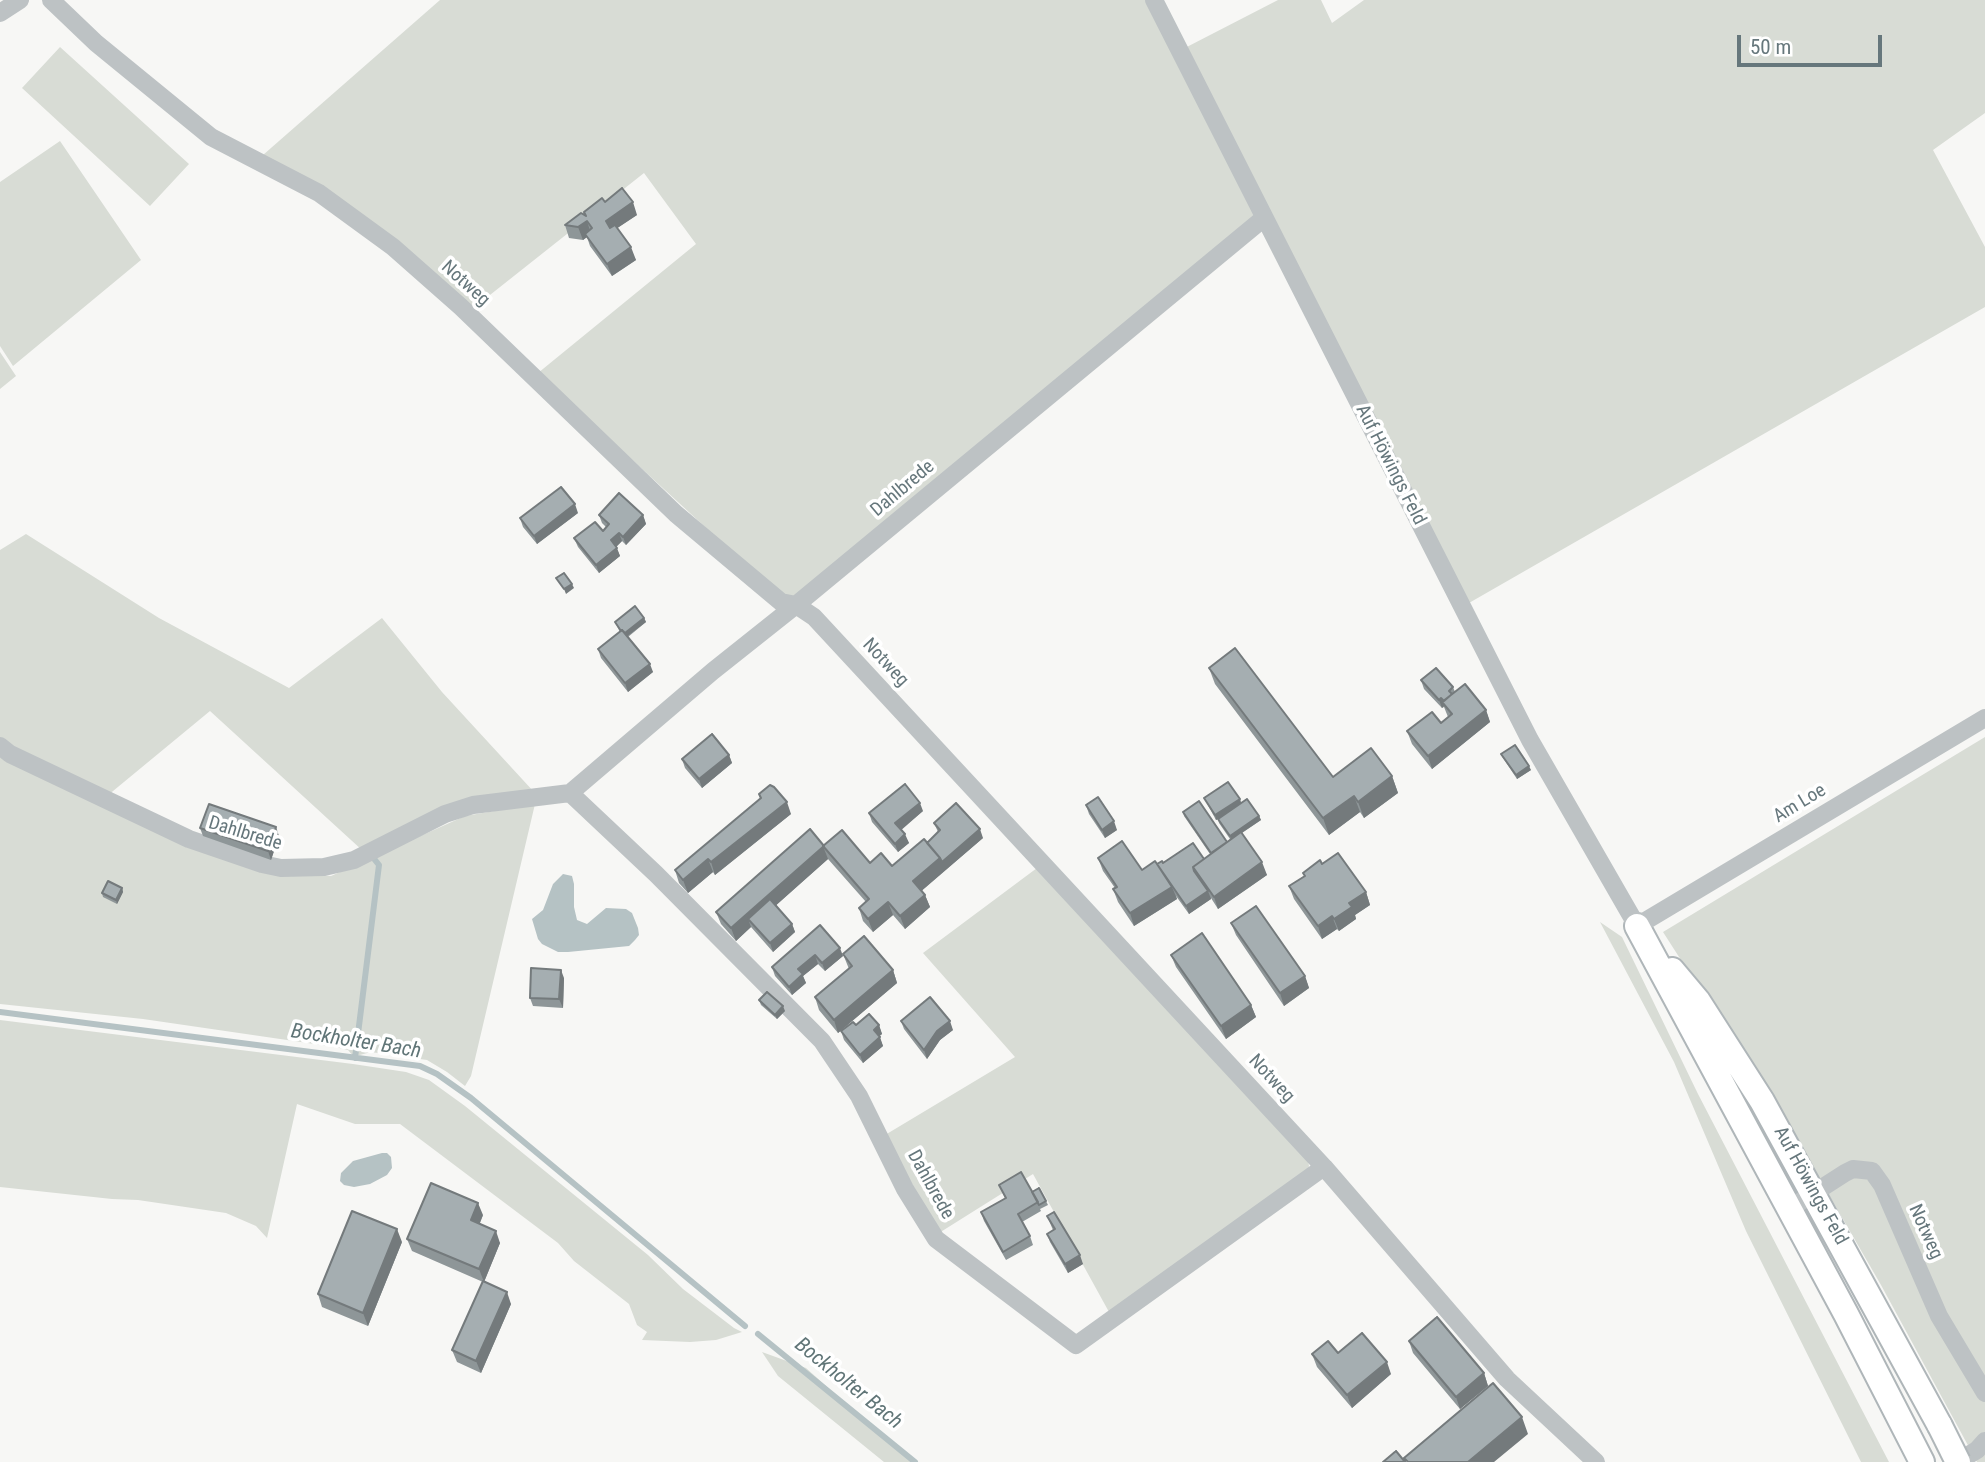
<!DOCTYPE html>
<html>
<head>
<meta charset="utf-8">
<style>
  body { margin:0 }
  #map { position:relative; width:1985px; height:1462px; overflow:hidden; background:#f7f7f5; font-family:"Roboto Condensed",sans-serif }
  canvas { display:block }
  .scale { position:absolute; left:1737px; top:35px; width:145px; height:32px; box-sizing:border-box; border:4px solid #66777c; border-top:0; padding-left:9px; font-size:21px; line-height:24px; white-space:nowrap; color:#66777c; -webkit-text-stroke:5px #fff; paint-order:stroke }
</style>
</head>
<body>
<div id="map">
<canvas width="1985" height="1462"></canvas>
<div class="scale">50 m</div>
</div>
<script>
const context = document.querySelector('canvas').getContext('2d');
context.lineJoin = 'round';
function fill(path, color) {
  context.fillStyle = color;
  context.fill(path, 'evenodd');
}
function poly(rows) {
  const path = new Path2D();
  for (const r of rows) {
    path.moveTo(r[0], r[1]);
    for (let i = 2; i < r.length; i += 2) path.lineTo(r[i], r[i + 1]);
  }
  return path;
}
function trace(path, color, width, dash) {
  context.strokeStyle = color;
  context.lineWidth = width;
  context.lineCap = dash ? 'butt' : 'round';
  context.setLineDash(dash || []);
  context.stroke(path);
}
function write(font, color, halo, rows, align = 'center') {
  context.font = font + ' "Roboto Condensed",sans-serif';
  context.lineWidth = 7;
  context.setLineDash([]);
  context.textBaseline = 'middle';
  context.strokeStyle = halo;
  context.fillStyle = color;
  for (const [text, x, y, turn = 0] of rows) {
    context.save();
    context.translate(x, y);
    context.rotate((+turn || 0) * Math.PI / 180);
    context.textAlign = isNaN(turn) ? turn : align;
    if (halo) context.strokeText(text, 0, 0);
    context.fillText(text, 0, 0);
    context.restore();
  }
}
const green = poly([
  [440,0,1154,0,1179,51,1278,0,1321,0,1332,23,1364,0,1985,0,1985,113,1933,150,1985,247,1985,307,1462,607,1264,219,796,601,781,597,538,373,696,244,644,173,471,310,263,155],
  [60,47,189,164,150,206,22,88],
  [60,141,141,260,13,366,0,346,0,182],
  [0,352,16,376,0,389],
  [26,534,159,618,289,688,382,618,442,692,534,792,363,851,210,711,107,796,24,758,0,738,0,550],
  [1985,737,1985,1462,1977,1462,1881,1285,1803,1150,1663,932],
  [0,753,261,871,331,876,465,816,535,804,471,1076,465,1086,447,1072,427,1060,371,1052,356,1056,380,865,376,858,374,860,377,864,353,1056,348,1050,335,1047,143,1019,0,1004],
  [1037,868,1308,1160,1309,1166,1308,1172,1109,1312,1033,1174,939,1233,885,1135,1015,1057,923,953],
  [1600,922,1622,937,1698,1094,1889,1462,1861,1462,1746,1231,1674,1062],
  [0,1020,353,1064,406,1072,429,1080,465,1106,648,1255,683,1289,734,1328,742,1332,716,1340,690,1342,642,1340,647,1332,637,1325,629,1304,574,1261,558,1243,400,1124,355,1124,297,1104,267,1238,256,1226,226,1213,138,1200,112,1199,0,1187],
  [762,1352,806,1368,911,1462,884,1462,778,1376]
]);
const water = poly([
  [563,874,572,876,574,884,574,907,577,920,587,924,606,908,626,909,632,913,638,928,639,935,635,940,629,946,568,952,558,952,542,944,538,939,532,919,543,910,553,884],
  [382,1153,387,1153,391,1157,392,1168,387,1175,370,1184,354,1187,344,1185,340,1181,341,1173,353,1161]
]);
const stream = poly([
  [0,1012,420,1066,437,1074,471,1098,745,1326],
  [355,1058,379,865,375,860],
  [758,1334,915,1462]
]);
const street = poly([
  [51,0,96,43,211,137,319,193,393,247,461,307,676,514,781,602,796,605,814,617,1324,1167,1507,1379,1596,1462],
  [1154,0,1530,740,1637,926,1985,718],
  [0,13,20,0],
  [1264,218,796,605,713,671,570,793,656,874,822,1041,859,1096,905,1189,936,1239,1076,1345,1324,1167],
  [0,746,10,754,189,839,262,864,281,868,324,867,354,860,445,814,473,805,570,793],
  [1789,1209,1845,1173,1853,1169,1872,1171,1882,1185,1939,1316,1985,1393],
  [1957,1462,1977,1450,1985,1441]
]);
const secondary = poly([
  [1637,926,1846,1314,1922,1462],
  [1672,970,1698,1001,1762,1101,1940,1426]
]);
const secondaryBridge = poly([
  [1940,1426,1958,1462]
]);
const wall = poly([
  [605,202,637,215,617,228,636,260,612,276,590,246,587,237,583,240,569,238,565,225,585,215,584,212],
  [578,513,537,544,523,527,520,518],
  [599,515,643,515,646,524,626,545,622,541,616,547,620,556,599,573,578,547,574,538,603,531,606,527,602,523],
  [644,618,646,622,628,637,653,672,628,692,601,658,598,649,620,632,615,622],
  [1209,668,1333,777,1392,776,1398,793,1364,818,1360,812,1329,835,1215,684],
  [1421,680,1453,687,1455,692,1486,710,1490,722,1432,769,1412,744,1407,731,1441,723,1448,717,1444,707,1442,708,1424,689],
  [1501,754,1531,770,1517,779,1503,758],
  [729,755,732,763,702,788,685,768,682,759],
  [759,794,791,814,715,875,713,872,688,893,679,883,675,870,760,799],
  [1204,798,1240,799,1241,803,1259,816,1261,820,1242,833,1267,875,1218,909,1211,898,1211,899,1189,914,1176,896,1177,899,1134,926,1118,902,1113,889,1115,888,1103,871,1098,858,1142,870,1163,863,1204,859,1210,854,1184,816,1183,812,1227,842,1230,839,1219,823,1218,819,1241,803,1216,820],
  [1086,805,1117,830,1105,838,1089,814],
  [923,811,901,829,909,843,898,852,872,822,869,813],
  [934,823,983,838,922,890,925,895,930,907,905,929,893,915,873,932,863,921,859,908,866,902,828,859,776,905,792,924,795,932,773,952,751,927,736,941,721,924,716,912,825,846,870,863,892,866,927,843,938,832],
  [200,828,279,836,271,860,203,836],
  [1322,864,1366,892,1370,905,1355,915,1356,919,1339,931,1337,929,1322,939,1294,899,1289,886,1304,876,1303,873],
  [122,888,123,892,117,904,103,897,102,893],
  [1231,923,1305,976,1309,988,1284,1006,1236,935],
  [820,925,843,956,825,971,818,964,803,976,806,983,792,995,775,976,772,967],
  [843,954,893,970,897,983,838,1033,819,1010,815,997,849,969],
  [1171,955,1251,1005,1256,1017,1226,1039,1176,967],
  [564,978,563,1008,533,1006,530,998],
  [759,1000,785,1011,777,1019,761,1005],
  [901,1021,953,1030,940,1040,927,1059,904,1029],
  [856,1025,879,1025,882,1034,879,1036,883,1046,863,1063,844,1040,841,1031],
  [999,1185,1032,1192,1046,1201,1048,1205,1040,1209,1041,1211,1022,1222,1030,1236,1033,1245,1006,1260,984,1221,981,1212,1005,1198],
  [483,1215,480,1223,500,1243,484,1282,511,1304,481,1373,457,1362,452,1350,483,1282,412,1251,407,1239],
  [1047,1216,1083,1264,1068,1273,1050,1242,1047,1234,1053,1230],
  [402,1242,368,1326,322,1307,318,1294],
  [1409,1341,1484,1373,1488,1386,1460,1409,1413,1353],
  [1312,1354,1391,1374,1352,1408,1317,1367]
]);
const shadedWall = poly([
  [633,202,637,215,610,233,606,221],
  [587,221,591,234,585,234,587,237,583,240,578,227],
  [631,247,636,260,612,276,607,264],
  [575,504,578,513,537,544,534,536],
  [643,515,646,524,626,545,623,537],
  [619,533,622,541,614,549,611,540],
  [617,548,620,556,599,573,596,565],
  [572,584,574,588,566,594,564,589],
  [644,618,646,622,625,638,624,634],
  [650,664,653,672,628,692,625,683],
  [1441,698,1444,706,1442,708,1439,700],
  [1486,710,1490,722,1432,769,1428,756],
  [729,755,732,763,702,788,699,779],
  [1529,766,1531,770,1517,779,1516,775],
  [1392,776,1398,793,1364,818,1358,802],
  [1354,796,1360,812,1329,835,1323,818],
  [1240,799,1241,803,1216,820,1215,815],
  [787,802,791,814,715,875,711,862],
  [920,803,923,811,899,832,895,823],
  [1259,816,1261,820,1231,840,1230,836],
  [1114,821,1117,830,1105,838,1102,830],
  [276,827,279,836,271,860,268,851],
  [980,829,983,838,918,894,913,881,940,858],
  [905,834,909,843,898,852,895,844],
  [823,846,828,859,754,925,748,919,751,927,736,941,731,928],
  [708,859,713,872,688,893,683,880],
  [1262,862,1267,875,1218,909,1214,897],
  [1172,887,1177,899,1134,926,1130,913],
  [122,888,123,892,117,904,116,900],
  [1208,891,1211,899,1189,914,1186,906],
  [1366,892,1370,905,1355,915,1356,919,1339,931,1334,919,1349,903],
  [925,895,930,907,905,929,900,916],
  [888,902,893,915,873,932,868,919],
  [1332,916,1337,929,1322,939,1318,926],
  [792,924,795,932,773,952,770,943],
  [840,948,843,956,825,971,822,963],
  [815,955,818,964,803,976,806,983,792,995,789,987,798,969],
  [561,970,564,978,563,1008,559,999],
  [893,970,897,983,838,1033,834,1020],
  [1305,976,1309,988,1284,1006,1280,993],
  [1251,1005,1256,1017,1226,1039,1221,1026],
  [783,1006,785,1011,777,1019,775,1015],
  [950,1021,953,1030,940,1040,927,1059,924,1050,937,1031],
  [879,1025,882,1034,877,1038,874,1030],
  [880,1037,883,1046,863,1063,860,1055],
  [478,1203,483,1215,476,1232,471,1220],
  [397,1229,402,1242,368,1326,363,1313],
  [496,1231,500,1243,484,1282,479,1269],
  [1080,1255,1083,1264,1068,1273,1065,1264],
  [507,1292,511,1304,481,1373,476,1361],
  [1387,1362,1391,1374,1352,1408,1347,1395],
  [1484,1373,1488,1386,1460,1409,1456,1397],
  [1522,1417,1528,1434,1494,1462,1468,1462]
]);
const building = poly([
  [622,188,633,202,606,221,610,228,615,225,631,247,607,264,585,234,592,228,587,221,578,227,565,225,581,213,586,216,584,212,602,198,605,202,622,188],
  [561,487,575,504,534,536,520,518,561,487],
  [619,493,643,515,623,537,619,533,611,540,617,548,596,565,574,538,595,522,603,531,609,524,599,515,619,493],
  [564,573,572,584,564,589,556,578,564,573],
  [635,606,644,618,625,633,622,630,621,631,615,622,635,606],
  [622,630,650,664,625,683,598,649,622,630],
  [1235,648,1333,777,1371,748,1392,776,1358,802,1354,796,1323,818,1209,668,1235,648],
  [1436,668,1453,687,1449,691,1452,694,1444,701,1441,698,1439,700,1421,680,1436,668],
  [1465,684,1486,710,1428,756,1407,731,1432,712,1441,723,1452,714,1442,702,1465,684],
  [712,734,729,755,699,779,682,759,712,734],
  [1515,745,1529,766,1516,775,1501,754,1515,745],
  [1228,782,1240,799,1215,815,1204,798,1228,782],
  [905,784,920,803,895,823,905,834,895,844,869,813,905,784],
  [770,785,774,787,787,802,711,862,708,859,683,880,675,870,761,798,759,794,770,785],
  [1098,797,1114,821,1102,830,1086,805,1098,797],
  [1247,799,1259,816,1230,836,1218,819,1247,799],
  [1199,801,1227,842,1211,853,1183,812,1199,801],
  [956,803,980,829,942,862,940,858,927,843,940,830,934,823,956,803],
  [209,804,276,827,268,851,200,828,209,804],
  [810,829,824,846,731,928,716,912,810,829],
  [842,830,870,863,881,853,892,866,924,839,940,858,913,881,925,895,900,916,888,902,868,919,859,908,869,899,823,846,842,830],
  [1241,832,1262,862,1214,897,1193,867,1241,832],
  [1122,841,1142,870,1155,861,1172,887,1130,913,1113,889,1117,887,1098,858,1122,841],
  [1193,843,1204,859,1193,867,1194,871,1208,891,1186,906,1157,864,1162,861,1163,863,1193,843],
  [1338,853,1366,892,1349,903,1352,907,1334,919,1332,916,1318,926,1289,886,1305,876,1303,873,1320,860,1322,864,1338,853],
  [108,881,122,888,116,900,102,893,108,881],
  [770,899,792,924,770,943,748,919,770,899],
  [1256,906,1305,976,1280,993,1231,923,1256,906],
  [820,925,840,948,822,963,815,955,798,969,803,974,789,987,772,967,820,925],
  [1202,933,1251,1005,1221,1026,1171,955,1202,933],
  [864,936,893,970,834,1020,815,997,852,966,843,954,864,936],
  [531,968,561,970,559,999,530,998,531,968],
  [767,992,783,1006,775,1015,759,1000,767,992],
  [930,997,950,1021,937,1031,924,1050,901,1021,930,997],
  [869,1014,879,1025,874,1030,880,1037,860,1055,841,1031,853,1022,856,1025,869,1014],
  [1021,1172,1038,1202,1018,1214,1030,1236,1003,1252,981,1212,1006,1198,999,1185,1021,1172],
  [431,1183,478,1203,471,1220,496,1231,479,1269,407,1239,431,1183],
  [1039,1188,1046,1201,1039,1205,1032,1192,1039,1188],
  [352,1211,397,1229,363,1313,318,1294,352,1211],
  [1054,1212,1080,1255,1065,1264,1047,1234,1055,1229,1047,1216,1054,1212],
  [483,1281,507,1292,476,1361,452,1350,483,1281],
  [1437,1317,1484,1373,1456,1397,1409,1341,1437,1317],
  [1362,1333,1387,1362,1347,1395,1312,1354,1328,1341,1338,1353,1362,1333],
  [1493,1383,1522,1417,1468,1462,1408,1462,1404,1458,1493,1383],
  [1396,1451,1405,1462,1383,1462,1396,1451]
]);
const streetNames = [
  ["Notweg",465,284,42],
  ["Auf Höwings Feld",1390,465,63],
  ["Dahlbrede",903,489,-40],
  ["Notweg",885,663,47],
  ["Am Loe",1800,804,-31],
  ["Dahlbrede",245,834,17],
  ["Notweg",1271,1079,47],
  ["Dahlbrede",930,1185,61],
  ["Auf Höwings Feld",1810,1186,61],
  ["Notweg",1925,1232,66]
];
const waterNames = [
  ["Bockholter Bach",356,1042,9],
  ["Bockholter Bach",848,1384,39]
];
fill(green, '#d8dcd5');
fill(water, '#b5c2c4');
trace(stream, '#b5c2c4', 6);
trace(secondary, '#afb6b9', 28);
trace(street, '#bdc2c4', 18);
trace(secondary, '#fff', 24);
trace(secondaryBridge, '#afb6b9', 28, []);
trace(secondaryBridge, '#fff', 24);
fill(wall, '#8e9698');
fill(shadedWall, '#747a7c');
fill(building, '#a5aeb1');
trace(building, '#747a7c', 2);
write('19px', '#66777c', '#fff', streetNames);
write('italic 21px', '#607577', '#fff', waterNames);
</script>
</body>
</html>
